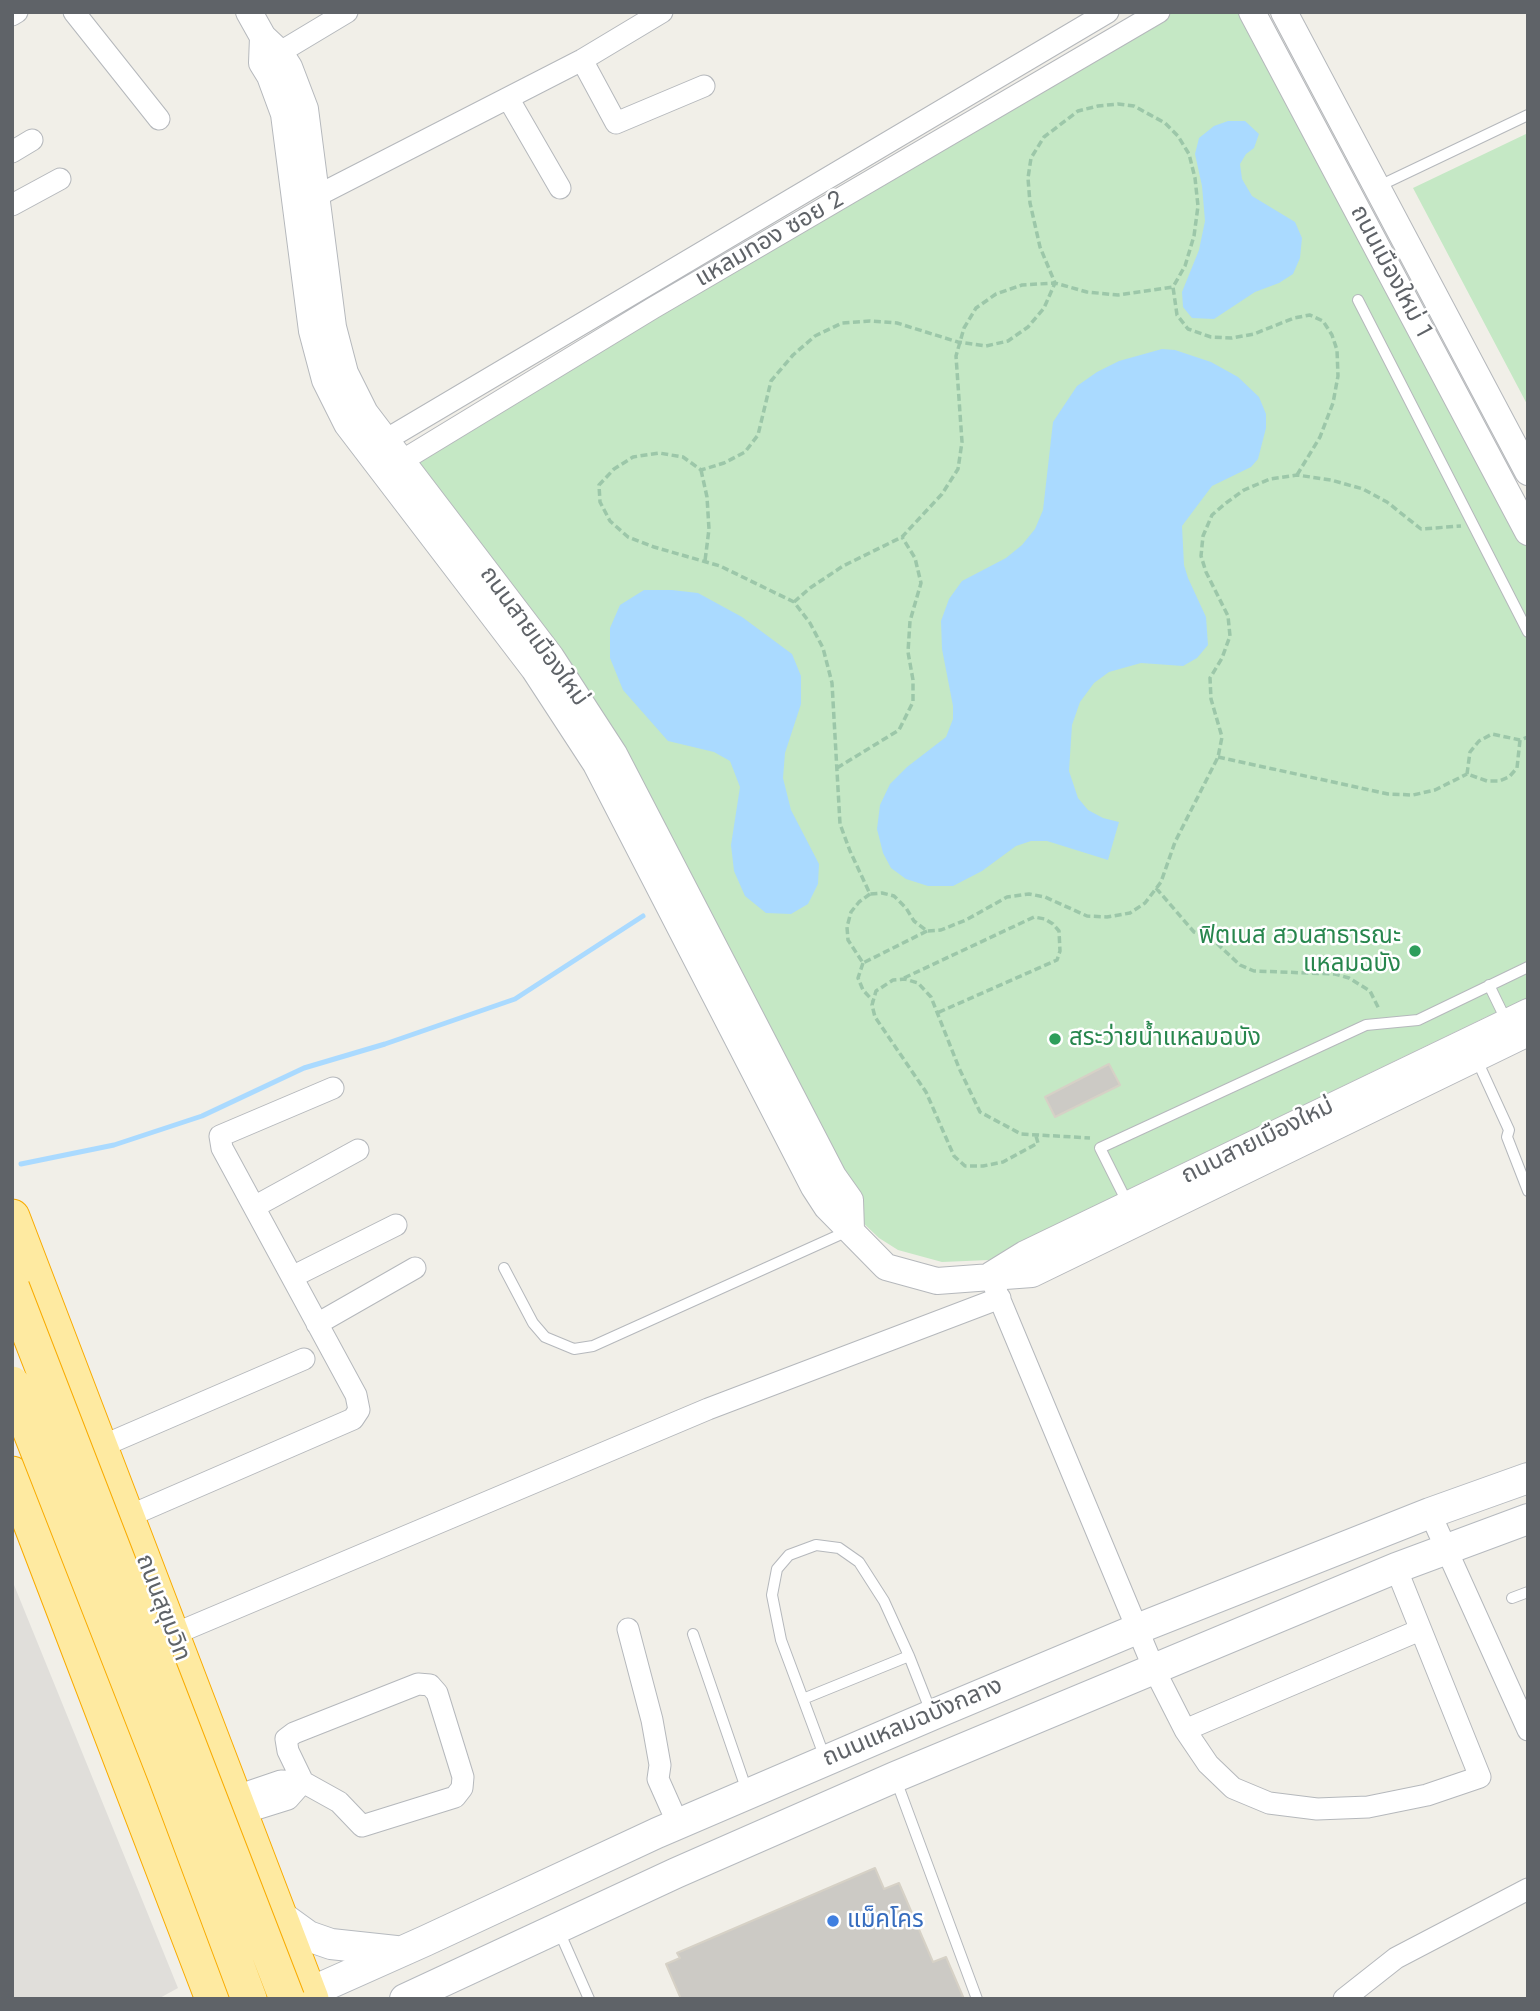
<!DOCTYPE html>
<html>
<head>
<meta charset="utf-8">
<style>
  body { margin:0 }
  #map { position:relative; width:1540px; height:2011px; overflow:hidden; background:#f1efe8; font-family:Jost,sans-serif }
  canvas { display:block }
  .frame { position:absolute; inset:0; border:14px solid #5f6368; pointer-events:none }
</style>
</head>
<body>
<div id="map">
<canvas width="1540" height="2011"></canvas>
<div class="frame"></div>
</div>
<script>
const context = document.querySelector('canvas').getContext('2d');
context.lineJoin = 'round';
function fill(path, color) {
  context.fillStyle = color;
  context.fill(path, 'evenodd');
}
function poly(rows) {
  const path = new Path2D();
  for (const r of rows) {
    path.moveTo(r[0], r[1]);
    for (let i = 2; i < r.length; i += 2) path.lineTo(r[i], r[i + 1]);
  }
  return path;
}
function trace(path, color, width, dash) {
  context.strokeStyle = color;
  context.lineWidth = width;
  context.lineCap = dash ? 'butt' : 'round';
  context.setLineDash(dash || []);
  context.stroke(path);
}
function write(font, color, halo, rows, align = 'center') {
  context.font = font + ' Jost,"Noto Sans Thai",sans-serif';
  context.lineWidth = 5;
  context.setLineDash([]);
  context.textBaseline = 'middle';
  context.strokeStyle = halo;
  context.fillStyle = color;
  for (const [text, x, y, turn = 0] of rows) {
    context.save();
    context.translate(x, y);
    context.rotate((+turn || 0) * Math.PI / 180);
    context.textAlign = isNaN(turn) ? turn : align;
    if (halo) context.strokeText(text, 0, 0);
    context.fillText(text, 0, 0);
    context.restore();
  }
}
const industrial = poly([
  [12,1580,178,1988,158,1999,12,1999]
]);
const green = poly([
  [1160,12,1252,12,1528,532,1528,1000,1486,1017,1121,1193,989,1260,942,1262,898,1250,879,1238,860,1220,402,461],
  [1528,133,1528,406,1413,188]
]);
const water = poly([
  [1228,121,1245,121,1259,134,1254,148,1246,154,1240,164,1242,179,1252,196,1295,222,1302,238,1300,258,1293,274,1279,283,1255,292,1214,319,1192,318,1183,307,1182,292,1199,250,1205,221,1202,186,1195,154,1199,138,1214,126],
  [1162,349,1175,350,1211,362,1238,377,1259,397,1266,414,1266,428,1258,459,1251,467,1212,486,1182,526,1184,565,1188,578,1206,617,1208,645,1197,658,1183,666,1141,663,1109,672,1094,683,1080,702,1072,725,1069,771,1078,798,1088,810,1103,818,1119,822,1108,860,1047,841,1031,841,1016,846,982,871,953,886,928,886,906,879,891,868,883,853,877,829,880,805,890,784,907,767,946,737,953,719,953,706,942,649,941,621,949,599,962,581,1006,558,1022,545,1035,529,1043,510,1053,422,1077,386,1097,372,1119,361],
  [644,590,672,590,698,593,742,617,792,654,801,676,801,704,785,753,783,778,791,810,819,864,818,884,808,904,791,914,766,913,745,896,734,871,731,845,740,787,730,761,714,752,668,741,623,690,610,658,610,628,620,605]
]);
const stream = poly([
  [21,1164,114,1145,202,1116,304,1068,385,1044,515,999,643,916]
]);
const building = poly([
  [1109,1064,1120,1085,1055,1117,1045,1097,1109,1064],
  [875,1868,884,1889,899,1883,933,1962,946,1957,964,1999,681,1999,666,1964,680,1958,677,1953,875,1868]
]);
const path = poly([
  [701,470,707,497,709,529,705,561],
  [1297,475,1320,437,1333,403,1338,376,1337,350,1332,335,1323,321,1310,315,1294,318,1254,334,1232,338,1211,337,1188,329,1177,315,1173,287,1185,266,1194,236,1198,206,1195,178,1189,154,1178,136,1165,123,1134,106,1118,104,1098,106,1078,111,1044,137,1031,158,1028,178,1030,203,1040,247,1055,283,1044,308,1028,327,1008,341,986,346,958,342,897,323,870,321,842,323,815,336,793,355,771,381,758,435,745,452,724,463,701,470,683,457,659,453,633,457,614,469,599,485,600,502,610,521,628,537,654,547,720,566,794,602,810,623,823,648,832,683,840,824,850,851,870,894,882,893,894,896,906,908,914,921,927,931,941,930,966,920,1007,897,1029,894,1045,897,1087,916,1107,917,1130,913,1145,903,1161,882,1175,842,1218,757,1222,737,1211,699,1210,678,1222,658,1230,636,1228,616,1206,572,1201,556,1203,536,1212,515,1226,503,1244,490,1270,479,1297,475,1331,480,1363,489,1387,502,1421,529,1461,526],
  [794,602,810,588,843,566,902,537,942,494,958,469,962,442,956,356,964,328,976,308,996,294,1022,285,1055,283,1087,292,1118,295,1173,287],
  [1520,740,1517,768,1509,777,1499,781,1487,781,1467,774,1470,752,1479,741,1492,734,1520,740,1528,737],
  [1218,757,1388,794,1413,795,1435,790,1467,774],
  [837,768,899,730,913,702,913,680,908,652,910,621,921,583,915,558,902,537],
  [1156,888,1194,932,1211,938,1240,965,1254,971,1335,974,1349,978,1370,991,1379,1009],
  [870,894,859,902,851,912,847,927,848,940,863,963,927,931],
  [863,963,858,978,863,990,873,1001],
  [904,978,1034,917,1045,919,1053,924,1059,931,1060,951,1057,960,937,1013],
  [1036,1136,1038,1143,1003,1162,983,1166,965,1166,954,1156,926,1092,875,1017,872,1005,876,991,893,980,905,979,918,983,931,997,959,1068,980,1112,1021,1134,1090,1138]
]);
const service = poly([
  [1377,187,1528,115],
  [1358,300,1528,632],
  [1489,985,1506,1020],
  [1476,1058,1509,1130,1507,1137,1528,1191],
  [1128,1204,1100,1148,1366,1025,1418,1020,1528,967],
  [504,1268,533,1323,545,1337,574,1349,593,1346,848,1231],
  [1512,1598,1528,1592],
  [693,1634,747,1791],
  [803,1699,909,1656],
  [825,1758,781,1640,772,1595,777,1569,789,1555,816,1545,839,1548,859,1562,884,1601,909,1656,931,1712],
  [896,1780,977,1999],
  [559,1931,589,1999]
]);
const minor = poly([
  [74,12,159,119],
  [12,15,17,12],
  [267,60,347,12],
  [582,60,616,123,704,86],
  [508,98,560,188],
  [12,152,32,140],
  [303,203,582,60,662,12],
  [12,205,60,179],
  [372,448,1108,12],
  [390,468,653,308,1159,12],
  [254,1207,358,1150],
  [990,1276,1154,1669,1185,1730,1208,1764,1233,1788,1269,1803,1317,1809,1368,1807,1427,1795,1480,1777,1396,1568],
  [292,1277,396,1225],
  [317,1324,415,1268],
  [100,1447,304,1359],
  [1430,1513,1528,1730],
  [127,1517,353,1419,359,1410,356,1395,222,1148,220,1136,333,1088],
  [628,1629,652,1720,660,1765,658,1779,678,1824],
  [172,1635,708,1409,1000,1298],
  [1185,1730,1420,1630],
  [234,1797,281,1781,303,1782,339,1802,362,1826,455,1797,462,1788,463,1777,437,1693,430,1685,418,1684,294,1733,286,1739,288,1751,303,1782],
  [240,1814,288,1799,303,1782],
  [1344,1999,1396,1958,1528,1889]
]);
const tertiary = poly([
  [249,12,263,37,280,53,289,67,305,109,333,327,345,373,365,413,551,657,614,754,833,1176,850,1200,851,1230],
  [1252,12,1528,532],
  [1284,12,1528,472],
  [263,37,262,63,270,76,284,114,312,331,325,380,347,424,534,669,596,764,814,1187,827,1207,886,1267,937,1281,1032,1274,1528,1033],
  [991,1275,1025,1254,1528,1012]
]);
const secondary = poly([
  [279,1915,308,1936,331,1944,396,1951],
  [295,1999,425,1941,657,1833,932,1715,1137,1629,1430,1513,1528,1478],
  [405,1999,676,1873,895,1777,1396,1568,1528,1519]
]);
const trunk = poly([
  [12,1217,311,1999],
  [12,1474,213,1999]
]);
const trunkBridge = poly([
  [12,1288,287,1999],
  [12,1384,166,1777,249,1999]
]);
const markers = [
  [1415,951,7,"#2e9e5b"],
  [1055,1039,7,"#2e9e5b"],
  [833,1921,7,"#3f7fe0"]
];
const streetNames = [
  ["แหลมทอง ซอย 2",770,240,-30],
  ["ถนนเมืองใหม่ 1",1390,272,62],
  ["ถนนสายเมืองใหม่",533,637,54],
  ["ถนนสายเมืองใหม่",1258,1142,-26],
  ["ถนนสุขุมวิท",162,1608,69],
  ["ถนนแหลมฉบังกลาง",913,1723,-23]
];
const leisureNames = [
  ["ฟิตเนส สวนสาธารณะ",1401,937],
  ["แหลมฉบัง",1401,965],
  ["สระว่ายน้ำแหลมฉบัง",1069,1039,"left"]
];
const shopNames = [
  ["แม็คโคร",847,1921]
];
fill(industrial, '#e0deda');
fill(green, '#c5e8c5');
fill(water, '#aadaff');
trace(stream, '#aadaff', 5);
fill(building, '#cccac5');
trace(building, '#d6d1c6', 2);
trace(service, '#b5b8bc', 12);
trace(minor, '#b5b8bc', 23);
trace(tertiary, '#b5b8bc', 28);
trace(secondary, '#b6babf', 32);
trace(trunk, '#f9ab00', 37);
trace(path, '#9cc7a9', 3.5, [7, 3.5]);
trace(service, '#fff', 10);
trace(minor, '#fff', 21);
trace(tertiary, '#fff', 26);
trace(secondary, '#fff', 30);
trace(trunk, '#feeaa1', 35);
trace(trunkBridge, '#f9ab00', 37, []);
trace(trunkBridge, '#feeaa1', 35);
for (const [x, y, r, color] of markers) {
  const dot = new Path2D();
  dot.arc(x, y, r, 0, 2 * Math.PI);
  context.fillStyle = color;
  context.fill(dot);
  trace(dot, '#fff', 2.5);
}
write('24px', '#5f6368', '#fff', streetNames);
write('24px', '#27864d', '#fff', leisureNames, 'right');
write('24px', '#366cbe', '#fff', shopNames, 'left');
</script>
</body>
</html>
